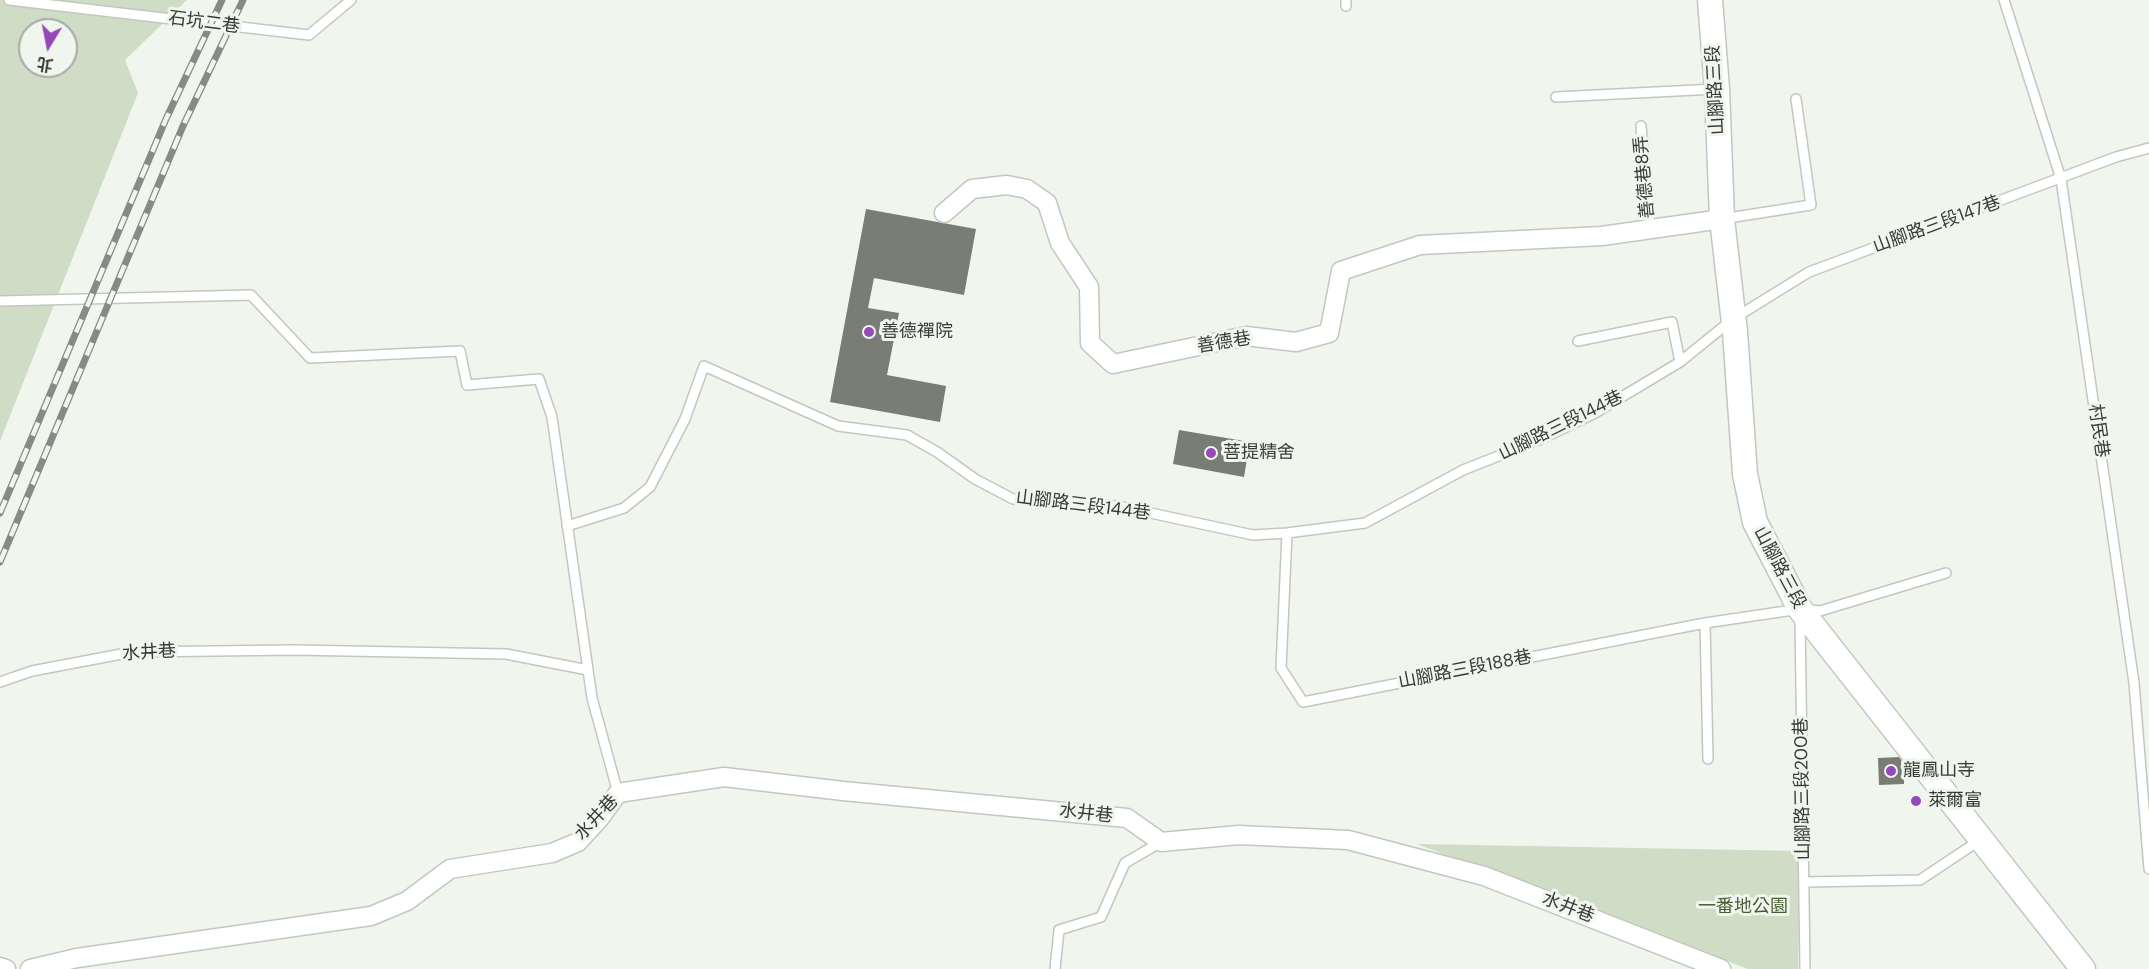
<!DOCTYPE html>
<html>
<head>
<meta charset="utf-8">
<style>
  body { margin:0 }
  #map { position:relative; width:2149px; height:969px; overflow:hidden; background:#f0f5ed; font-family:"DM Sans","Noto Sans TC",sans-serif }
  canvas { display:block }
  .north { position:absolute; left:18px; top:18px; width:60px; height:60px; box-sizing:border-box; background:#f0f5ed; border:2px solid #a6aaa4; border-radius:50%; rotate:190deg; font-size:16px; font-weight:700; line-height:24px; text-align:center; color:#383a37 }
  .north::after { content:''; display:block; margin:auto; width:21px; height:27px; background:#9449ba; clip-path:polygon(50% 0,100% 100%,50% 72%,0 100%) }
</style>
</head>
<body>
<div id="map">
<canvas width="2149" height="969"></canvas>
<div class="north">北</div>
</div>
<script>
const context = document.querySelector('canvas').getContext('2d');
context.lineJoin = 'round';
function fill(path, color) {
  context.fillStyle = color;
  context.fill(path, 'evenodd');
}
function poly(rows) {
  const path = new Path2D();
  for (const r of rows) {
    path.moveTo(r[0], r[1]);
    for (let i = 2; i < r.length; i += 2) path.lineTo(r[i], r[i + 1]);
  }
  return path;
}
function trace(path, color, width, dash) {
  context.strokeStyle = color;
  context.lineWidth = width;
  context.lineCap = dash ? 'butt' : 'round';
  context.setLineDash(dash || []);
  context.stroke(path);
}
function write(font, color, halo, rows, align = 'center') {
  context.font = font + ' "DM Sans","Noto Sans TC",sans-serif';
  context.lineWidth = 6;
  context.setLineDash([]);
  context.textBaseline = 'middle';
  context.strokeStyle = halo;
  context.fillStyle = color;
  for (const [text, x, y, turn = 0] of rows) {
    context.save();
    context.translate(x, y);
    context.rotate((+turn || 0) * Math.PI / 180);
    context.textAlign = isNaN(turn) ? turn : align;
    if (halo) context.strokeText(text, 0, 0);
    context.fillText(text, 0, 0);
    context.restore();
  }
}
const green = poly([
  [0,0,187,0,125,60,138,93,0,441],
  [30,30,66,30,66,66,30,66],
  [1417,844,1800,851,1798,969,1748,969]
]);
const building = poly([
  [866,209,976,229,964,295,874,278,868,308,899,313,887,375,946,386,940,422,830,402],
  [1179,430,1250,442,1244,477,1173,464],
  [1899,757,1904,764,1904,784,1879,785,1878,758]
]);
const service = poly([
  [9,0,309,35,351,0],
  [2004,0,2061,179,2134,683,2149,869],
  [1346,6,1346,0],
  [1556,97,1716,89],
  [1641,126,1650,229],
  [1722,219,1811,205,1796,99],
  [0,301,251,295,310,358,460,351,467,385,539,379,552,417,592,698,618,793],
  [1578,341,1672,322,1680,362],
  [567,526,624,508,650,487,685,419,704,366,838,426,907,435,937,452,975,479,1013,499,1118,506,1253,535,1287,533,1365,523,1463,470,1539,440,1595,413,1680,362,1733,319,1809,272,2116,157,2149,148],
  [1287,533,1281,668,1303,702,1705,623,1800,609,1820,611,1946,573],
  [1800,618,1805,969],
  [1705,623,1708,759],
  [0,682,32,671,132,652,295,650,506,654,588,670],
  [1804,882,1920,880,1980,840],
  [1055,969,1059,930,1101,917,1125,863,1161,842]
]);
const minor = poly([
  [944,213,972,189,1007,185,1027,189,1047,203,1060,243,1089,287,1090,343,1113,364,1246,336,1296,342,1329,333,1341,271,1420,245,1602,236,1722,219],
  [0,967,6,969],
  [30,969,77,958,371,916,407,901,450,869,552,853,578,842,599,819,618,793,724,777,843,791,1127,818,1161,842,1239,835,1348,840,1484,876,1721,969]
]);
const secondary = poly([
  [1710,0,1717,89,1722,219,1735,332,1745,474,1755,522,1800,609,2083,969]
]);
const rail = poly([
  [0,513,166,119,222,0],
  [0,562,183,126,243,0]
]);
const markers = [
  [869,332,6,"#9449ba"],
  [1211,453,6,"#9449ba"],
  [1891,771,6,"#9449ba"],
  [1916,801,6,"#9449ba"]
];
const streetNames = [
  ["石坑二巷",204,23,7],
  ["山腳路三段",1716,90,-93],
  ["善德巷8弄",1645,177,-95],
  ["山腳路三段147巷",1937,225,-20],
  ["善德巷",1224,343,-9],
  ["山腳路三段144巷",1561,426,-26],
  ["村民巷",2098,431,82],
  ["山腳路三段144巷",1083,506,7],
  ["山腳路三段",1779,568,62],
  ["水井巷",149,653,-3],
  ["山腳路三段188巷",1465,670,-11],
  ["山腳路三段200巷",1803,789,-91],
  ["水井巷",1086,814,6],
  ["水井巷",597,818,-47],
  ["水井巷",1568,908,21]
];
const poiNames = [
  ["善德禪院",881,332],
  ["菩提精舍",1223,453],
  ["龍鳳山寺",1903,771],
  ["萊爾富",1928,801]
];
const parkNames = [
  ["一番地公園",1743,907]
];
fill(green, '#cfdcc6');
fill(building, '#797d76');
trace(service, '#c2c7bf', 12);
trace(minor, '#c2c7bf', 21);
trace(secondary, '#c2c7bf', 27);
trace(service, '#fff', 9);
trace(minor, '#fff', 18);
trace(secondary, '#fff', 24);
trace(rail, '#878a85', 7);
trace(rail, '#f0f5ed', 4.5, [14]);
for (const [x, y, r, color] of markers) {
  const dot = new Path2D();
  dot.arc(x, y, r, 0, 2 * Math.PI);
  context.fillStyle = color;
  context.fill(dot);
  trace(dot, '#f0f5ed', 2);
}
write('18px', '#383a37', '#f0f5ed', streetNames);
write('18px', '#383a37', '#f0f5ed', poiNames, 'left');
write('18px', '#465f32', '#f0f5ed', parkNames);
</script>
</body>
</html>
